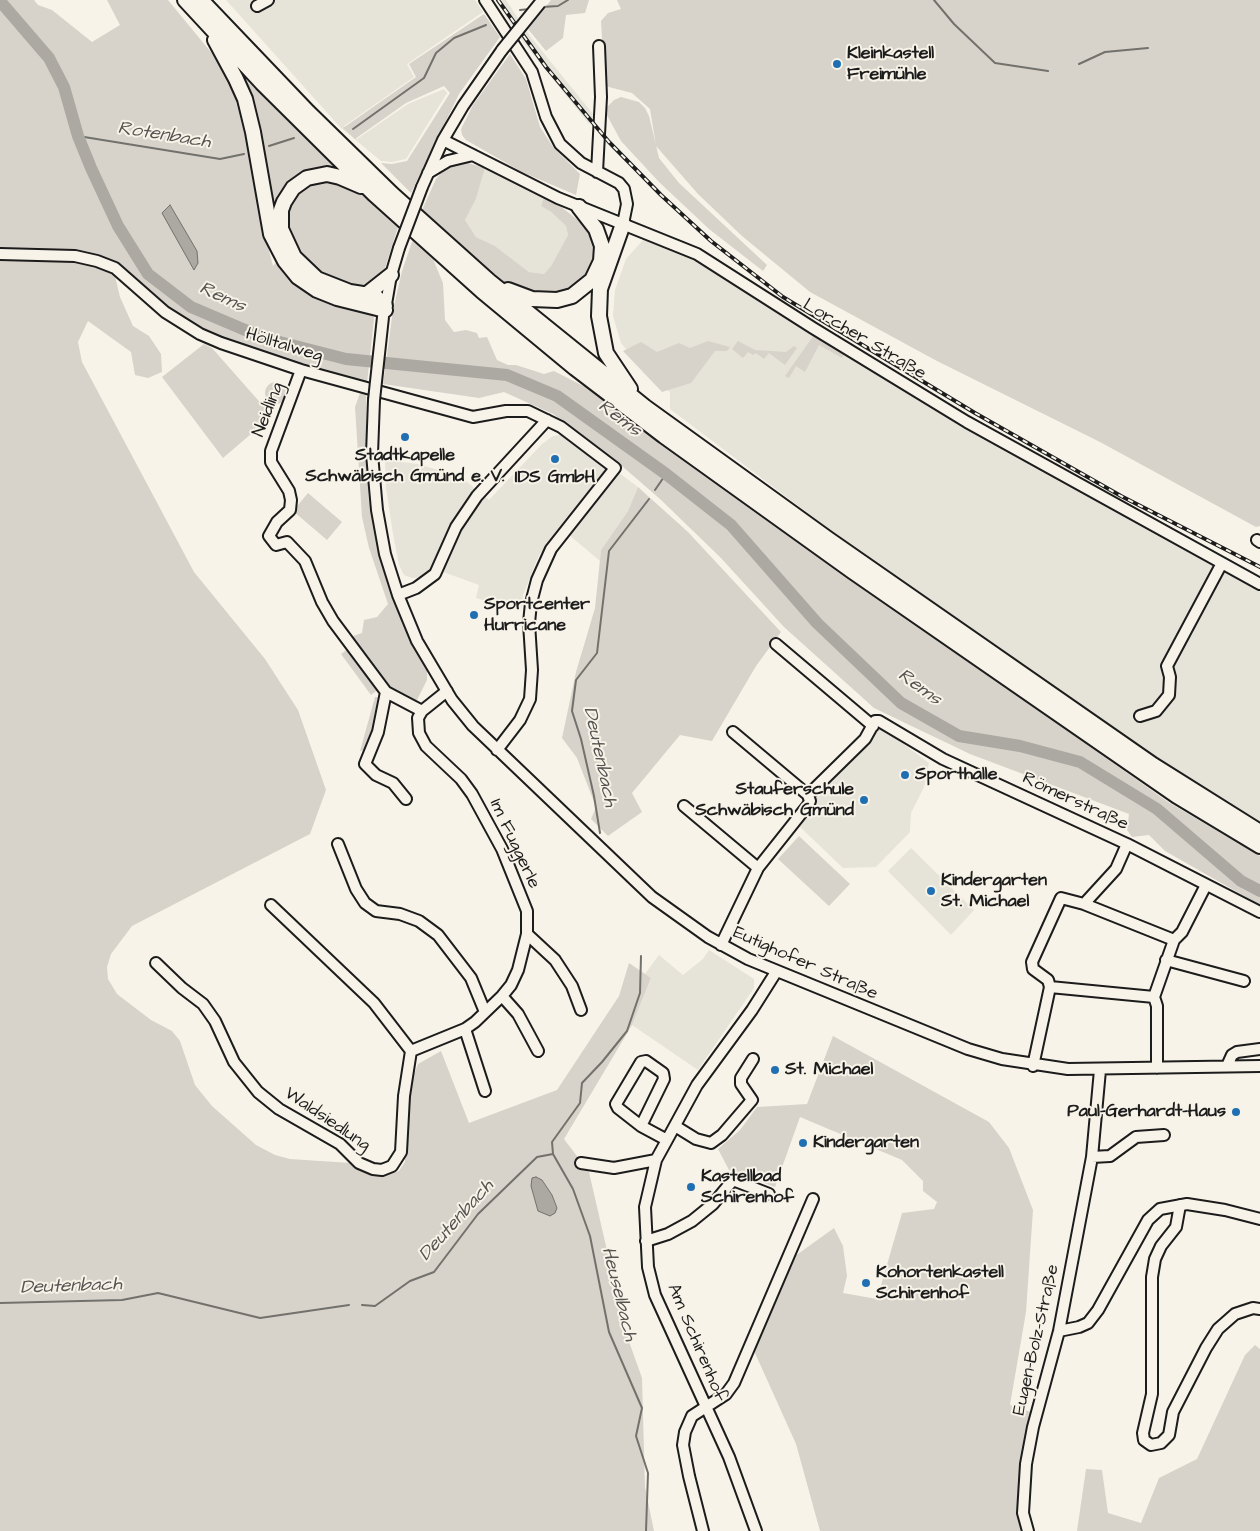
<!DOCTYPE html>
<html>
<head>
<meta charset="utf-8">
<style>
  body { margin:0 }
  canvas { display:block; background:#f7f3e8 }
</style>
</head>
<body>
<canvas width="1260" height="1531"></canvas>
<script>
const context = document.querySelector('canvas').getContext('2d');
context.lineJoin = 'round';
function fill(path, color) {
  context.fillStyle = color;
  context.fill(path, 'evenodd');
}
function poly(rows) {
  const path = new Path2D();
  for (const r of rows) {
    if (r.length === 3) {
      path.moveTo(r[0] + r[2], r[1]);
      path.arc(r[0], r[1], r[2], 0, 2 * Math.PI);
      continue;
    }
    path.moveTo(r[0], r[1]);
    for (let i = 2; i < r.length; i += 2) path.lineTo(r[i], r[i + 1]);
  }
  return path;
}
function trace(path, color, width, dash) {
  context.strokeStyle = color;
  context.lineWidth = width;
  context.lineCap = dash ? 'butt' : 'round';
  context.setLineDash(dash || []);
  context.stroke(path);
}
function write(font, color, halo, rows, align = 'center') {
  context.font = font + ' "Architects Daughter",sans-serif';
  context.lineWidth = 4;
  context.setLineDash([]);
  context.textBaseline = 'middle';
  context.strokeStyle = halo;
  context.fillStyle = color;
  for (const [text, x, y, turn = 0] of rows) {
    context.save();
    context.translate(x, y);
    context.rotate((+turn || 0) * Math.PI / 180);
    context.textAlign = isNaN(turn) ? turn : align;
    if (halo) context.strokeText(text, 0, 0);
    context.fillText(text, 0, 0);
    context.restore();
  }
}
const built = poly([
  [226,0,475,0,483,12,407,64,414,77,344,126,357,139,408,104,444,89,447,93,406,159,392,162,381,161,340,127],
  [495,0,506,0,530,36,593,114,589,124,524,43],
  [485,168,544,197,541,206,551,212,566,226,568,235,551,266,544,274,529,272,495,246,476,237,465,220,476,199],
  [643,240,683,254,899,386,1260,591,1260,825,1210,794,825,526,670,409,670,392,638,364,621,343,613,316,615,290,626,259],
  [561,435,595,455,638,487,628,511,601,550,600,561,561,528,539,555,523,595,521,611,476,598,479,585,432,568,423,577,412,578,404,575,399,565,393,534,386,488,385,460,418,464,461,477,489,500,542,444,553,436],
  [880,727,929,763,924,787,911,813,910,832,876,867,843,868,797,824,815,789],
  [911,848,974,910,951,935,888,871],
  [709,950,754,979,754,988,698,1070,632,1025,651,978,645,974,659,955,683,975,703,959]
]);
const green = poly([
  [0,0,34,0,38,5,52,10,92,42,120,25,107,0,168,0,219,62,230,82,240,107,251,149,258,209,273,266,280,258,372,312,374,319,367,383,295,365,196,329,114,272,120,297,133,326,149,336,161,354,162,372,148,378,135,375,131,352,88,321,78,342,82,362,194,572,265,659,298,710,326,790,310,834,132,926,111,954,107,967,108,979,117,994,151,1020,172,1031,180,1041,195,1085,212,1106,256,1145,275,1155,290,1159,351,1163,370,1174,384,1175,399,1171,405,1162,407,1093,418,1064,441,1051,469,1123,557,1090,619,996,629,963,651,978,632,1025,564,1139,589,1172,626,1333,642,1378,645,1487,654,1531,0,1531],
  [542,1180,552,1195,557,1208,538,1210,531,1186],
  [551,0,589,0,585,13,566,15,563,38,546,51,528,29],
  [617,0,1260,0,1260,526,1256,527,1100,442,937,361,810,292,742,236,698,194,656,146,650,109,632,93,605,86,601,21,608,13,621,9],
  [484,14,500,37,459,94,411,193,381,163,392,164,407,161,450,93,444,86,406,103,355,139,343,128,416,77,409,64],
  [510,54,526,79,540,127,553,147,580,174,576,195,522,172,466,140,462,135,461,129,473,105],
  [232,59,265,96,342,171,286,193,284,253],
  [621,97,639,102,645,108,649,116,659,158,679,183,767,265,763,271,709,229,659,182,621,141,604,110,614,100],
  [455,163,468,163,485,168,476,199,465,220,476,237,495,246,529,272,544,274,551,266,568,235,566,226,551,212,541,206,544,197,560,206,588,228,595,239,597,254,589,274,574,289,559,295,524,292,504,282,422,210,436,179,446,167],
  [322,177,355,186,399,224,385,268,377,279,367,287,357,289,339,285,309,267,287,237,284,216,296,190],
  [413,239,433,259,443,283,445,320,454,332,466,330,477,333,479,338,487,337,497,360,508,365,516,365,544,374,554,371,593,391,673,451,1168,802,1260,856,1260,905,1165,851,1149,835,1132,837,1127,830,1129,814,970,754,874,708,784,627,720,557,660,499,615,460,553,414,504,392,479,398,383,384,393,310,402,271],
  [814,335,844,354,842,358,819,345,805,372,796,366,789,378,785,376],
  [708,341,730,347,727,351,715,351,691,383,662,392,623,351,641,342,657,352,679,343,690,348],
  [738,341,755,350,786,352,794,346,797,348,785,365,769,353,764,359,756,353,753,355,748,352,743,358,732,349],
  [204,344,212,348,272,416,223,458,162,377],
  [276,393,11],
  [366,389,367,469,369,501,377,539,384,570,404,626,427,670,427,680,416,702,385,689,347,638,362,633,364,620,377,617,388,604,369,548,362,517,355,407,360,393],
  [638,487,688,532,781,632,756,666,712,741,680,735,632,793,642,812,608,836,591,819,596,807,577,758,562,738,576,672,595,608,601,550,628,511],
  [308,493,342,522,327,540,293,511],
  [349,648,379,689,371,695,341,654],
  [375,697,383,697,369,749,360,751],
  [799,836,850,884,829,906,778,859],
  [833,1036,989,1122,1009,1148,1033,1210,1026,1312,1010,1405,1034,1413,1026,1531,820,1531,796,1444,755,1353,754,1345,791,1259,834,1228,843,1246,847,1276,843,1293,877,1299,902,1213,934,1209,937,1202,923,1191,923,1181,902,1160,800,1117,775,1187,729,1170,718,1149,740,1130,757,1107,807,1104],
  [1255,1345,1260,1349,1260,1531,1077,1531,1086,1469,1102,1470,1108,1513,1141,1523,1159,1478,1197,1459,1245,1355]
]);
const water = poly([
  [170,205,197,251,198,263,194,270,162,213,170,205],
  [536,1177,542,1180,552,1195,557,1208,555,1213,550,1216,538,1211,531,1186,532,1178,536,1177]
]);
const stream = poly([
  [934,0,954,24,995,63,1048,71],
  [542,7,558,6,568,0],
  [520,10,530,9],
  [1079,64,1105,52,1148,48],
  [353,129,424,78,436,53,454,38,486,25],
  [78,136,220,159,244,154],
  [269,146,294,138],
  [655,490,666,474],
  [600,833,594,796,581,739,572,711,576,680,597,653,609,551,649,499],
  [553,1154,573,1189,590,1236,609,1332,642,1408,636,1436,648,1473,646,1531],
  [0,1303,122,1300,158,1293,260,1318,349,1305],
  [362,1305,375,1306,410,1281,434,1272,478,1214,537,1157,553,1154,552,1142,580,1103,582,1083,602,1062,627,1031,640,993,641,956]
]);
const river = poly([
  [0,1,49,58,64,87,78,136,91,168,118,226,148,274,191,307,264,338,346,359,507,375,557,396,666,474,731,525,817,623,901,703,959,736,1020,746,1080,762,1157,809,1241,881,1260,891]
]);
const minor = poly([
  [485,0,532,72,546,117,560,144,581,163,619,183,624,189,627,204,623,224],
  [257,6,268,0],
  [443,140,558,198,697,254,813,328,967,422,1260,584],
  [597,172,601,97,599,46],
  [428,173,448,161,473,155],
  [422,187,443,140,463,106,502,50],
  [0,254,75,256,97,261,115,268,165,312,200,334,221,343,301,370,473,417,506,411,528,411,561,427,615,468,551,549,537,580,531,603,529,623,532,670,530,699,520,720,497,750],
  [385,310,391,275,399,248],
  [301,370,271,451,271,462,289,491,291,500,290,510,277,522,269,536,276,545,287,542,305,561,322,602,333,621,386,692,422,711],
  [374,400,372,454,377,510,385,554,398,595,417,641,452,700,473,726,652,897,708,937,748,959,968,1049,1002,1059,1068,1069,1260,1066],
  [1257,540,1260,542],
  [398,595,416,588,435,574,456,527,477,496,547,420],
  [776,644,873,726],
  [386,692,378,732,365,764,376,775,393,783,406,799],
  [1140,716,1156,711,1169,695,1170,677,1167,666,1222,563],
  [733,732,808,795,865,739,875,721,879,721,943,759,1127,844,1260,912],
  [684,806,758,868],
  [338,844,356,889,365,903,376,911,400,914,419,921,438,935,471,978,485,1012],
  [1084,904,1174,940],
  [271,905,374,1003,411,1051],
  [527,934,555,960,572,986,581,1010],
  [721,945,758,868,808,805,810,801,808,795],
  [1166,960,1244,981],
  [156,963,182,988,203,1004,215,1021,234,1062,258,1092,279,1109,340,1144,359,1163,373,1169,382,1170,392,1166,401,1152,404,1096,411,1051,465,1029,475,1022,502,996,511,985,518,970,527,934,527,911,502,849,472,794,461,779,426,746,419,733,418,718,422,711,447,691],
  [1050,987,1154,997],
  [502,996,518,1014,538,1051],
  [465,1029,485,1091],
  [1033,1066,1050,987,1048,980,1033,969,1032,962,1061,898,1084,904,1116,869,1127,844],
  [1227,1066,1232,1055,1237,1052,1260,1049],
  [1157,1068,1157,1006,1154,997,1174,940,1182,932,1206,885],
  [641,1126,664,1079,663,1073,646,1061,641,1062,616,1104,618,1108,641,1126,667,1140],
  [675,1126,696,1139,711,1143,722,1135,752,1100,741,1084,741,1078,753,1059],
  [1092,1157,1110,1156,1136,1137,1164,1135],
  [581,1163,614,1168,656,1160],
  [1180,1205,1176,1227,1161,1246,1155,1259,1152,1277,1152,1394,1143,1433,1144,1440,1151,1445,1161,1443,1169,1435,1173,1412,1206,1348,1218,1329,1235,1314,1253,1308,1260,1309],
  [646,1241,668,1234,692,1221,713,1204,733,1180,769,1194],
  [1059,1331,1079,1327,1088,1323,1098,1310,1148,1220,1160,1209,1187,1204,1225,1210,1260,1219],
  [703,1531,689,1476,683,1445,685,1432,692,1416,726,1394,734,1383,813,1199],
  [756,1531,729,1457,655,1295,648,1267,645,1207,656,1160,667,1140,697,1085,752,1010,776,972],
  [1028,1531,1023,1513,1026,1464,1033,1427,1059,1331,1092,1157,1100,1070]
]);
const highway = poly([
  [185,0,262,83,374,194,482,291,575,368,664,436,852,571,1177,796,1260,846],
  [201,0,308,112,392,194,489,281,645,407,828,539,1153,765,1260,832],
  [215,40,236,79,245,99,253,132,271,234,285,261,298,277,317,290,337,298,385,310],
  [361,186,340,177,327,174,307,178,293,188,284,202,281,210,281,229,294,257,317,279,350,292,375,296,385,306],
  [623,224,600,289,599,316,606,353,630,389],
  [508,290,532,299,557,300,572,296,592,280,601,261,602,246,596,229,579,207],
  [367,294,391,275]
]);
const rail = poly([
  [498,0,546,67,609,142,661,195,711,241,783,297,975,413,1121,496,1260,567]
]);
const minorBridge = poly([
  [502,50,540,3],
  [399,248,422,187],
  [374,400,383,317]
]);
const markers = [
  [837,64,5,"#1f6fb2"],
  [405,437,5,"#1f6fb2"],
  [555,459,5,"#1f6fb2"],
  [474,615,5,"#1f6fb2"],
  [905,775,5,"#1f6fb2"],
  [864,800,5,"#1f6fb2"],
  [931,891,5,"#1f6fb2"],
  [775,1070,5,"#1f6fb2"],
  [1236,1112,5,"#1f6fb2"],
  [803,1143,5,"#1f6fb2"],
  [691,1187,5,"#1f6fb2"],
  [866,1283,5,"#1f6fb2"]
];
const poiNames = [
  ["Kleinkastell",847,54],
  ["Freimühle",847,75],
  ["Stadtkapelle",405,456,"center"],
  ["Schwäbisch Gmünd e. V.",405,477,"center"],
  ["IDS GmbH",555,478,"center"],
  ["Sportcenter",484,605],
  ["Hurricane",484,626],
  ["Sporthalle",915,775],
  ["Stauferschule",854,790,"right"],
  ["Schwäbisch Gmünd",854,811,"right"],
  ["Kindergarten",941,881],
  ["St. Michael",941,902],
  ["St. Michael",785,1070],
  ["Paul-Gerhardt-Haus",1226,1112,"right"],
  ["Kindergarten",813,1143],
  ["Kastellbad",701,1177],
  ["Schirenhof",701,1198],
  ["Kohortenkastell",876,1273],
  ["Schirenhof",876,1294]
];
const streetNames = [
  ["Lorcher Straße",864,340,31],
  ["Hölltalweg",284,346,17],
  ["Neidling",269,410,-69],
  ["Römerstraße",1075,802,25],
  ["Im Fuggerle",514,844,65],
  ["Eutighofer Straße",805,964,24],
  ["Waldsiedlung",327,1120,34],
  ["Eugen-Bolz-Straße",1037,1340,-77],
  ["Am Schirenhof",696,1343,67]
];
const waterNames = [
  ["Rotenbach",164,136,9],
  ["Rems",222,298,25],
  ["Rems",619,419,37],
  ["Rems",919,688,36],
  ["Deutenbach",599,757,78],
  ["Deutenbach",457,1221,-48],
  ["Deutenbach",71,1287,-2],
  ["Heuselbach",618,1294,76]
];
fill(built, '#e6e3d9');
fill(green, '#d7d3cb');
fill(water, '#aca9a2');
trace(water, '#72716c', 1);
trace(stream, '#72716c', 2);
trace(river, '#aca9a2', 12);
trace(minor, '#1c1c1c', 14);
trace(highway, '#1c1c1c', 18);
trace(minor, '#f7f3e8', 10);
trace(highway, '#f7f3e8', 14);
trace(rail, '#1c1c1c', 4);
trace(rail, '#f7f3e8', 2, [5.5]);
trace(minorBridge, '#1c1c1c', 14, []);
trace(minorBridge, '#f7f3e8', 10);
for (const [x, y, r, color] of markers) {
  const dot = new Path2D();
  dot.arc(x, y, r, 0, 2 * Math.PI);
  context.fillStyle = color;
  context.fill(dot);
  trace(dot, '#f7f3e8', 2);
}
write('bold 18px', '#1c1c1c', '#f7f3e8', poiNames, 'left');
write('18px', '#1c1c1c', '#f7f3e8', streetNames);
write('italic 19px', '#565452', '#f7f3e8', waterNames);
</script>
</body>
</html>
